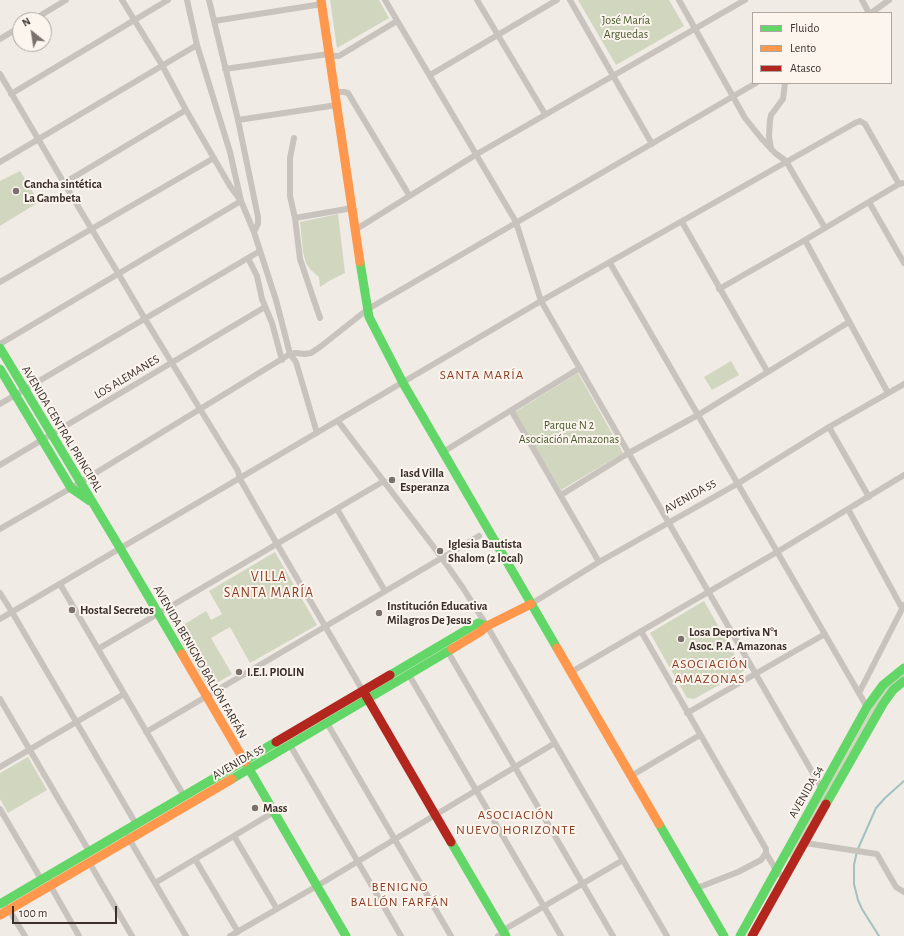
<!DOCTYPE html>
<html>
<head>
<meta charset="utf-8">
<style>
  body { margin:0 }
  #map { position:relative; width:904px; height:936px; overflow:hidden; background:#f0ebe5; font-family:"Alegreya Sans",sans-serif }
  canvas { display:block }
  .legend { position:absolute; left:752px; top:12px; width:140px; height:72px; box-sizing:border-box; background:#fbf5ee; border:1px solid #aea6a0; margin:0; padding:5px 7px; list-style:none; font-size:12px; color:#3b302b }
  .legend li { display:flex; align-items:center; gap:8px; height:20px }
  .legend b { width:20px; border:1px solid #aea6a0 }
  .north { position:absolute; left:12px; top:12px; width:40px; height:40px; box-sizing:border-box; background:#fbf5ee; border:1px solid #aea6a0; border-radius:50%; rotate:330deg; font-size:11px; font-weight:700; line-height:16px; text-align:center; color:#3b302b }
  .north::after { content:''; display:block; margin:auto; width:14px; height:18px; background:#7a716c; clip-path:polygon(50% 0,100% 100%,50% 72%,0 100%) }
  .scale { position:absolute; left:12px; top:906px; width:105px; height:18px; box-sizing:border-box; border:2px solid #3b302b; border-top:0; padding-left:5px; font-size:12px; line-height:14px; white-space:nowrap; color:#3b302b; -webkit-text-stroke:3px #fbf5ee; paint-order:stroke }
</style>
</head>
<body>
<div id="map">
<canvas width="904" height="936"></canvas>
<ul class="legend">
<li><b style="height:5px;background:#63d668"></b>Fluido</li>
<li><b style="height:5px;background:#ff974d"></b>Lento</li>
<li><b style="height:5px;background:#b3261e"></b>Atasco</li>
</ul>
<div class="north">N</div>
<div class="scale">100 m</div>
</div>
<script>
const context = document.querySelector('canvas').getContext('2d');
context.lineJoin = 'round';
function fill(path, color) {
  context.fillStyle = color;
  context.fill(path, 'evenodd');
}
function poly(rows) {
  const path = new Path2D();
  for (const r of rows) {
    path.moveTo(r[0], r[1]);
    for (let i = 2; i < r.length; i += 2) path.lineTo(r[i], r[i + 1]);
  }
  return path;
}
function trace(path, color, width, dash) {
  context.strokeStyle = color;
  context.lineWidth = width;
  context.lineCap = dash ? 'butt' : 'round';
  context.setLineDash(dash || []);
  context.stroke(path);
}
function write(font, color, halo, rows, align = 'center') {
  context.font = font + ' "Alegreya Sans",sans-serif';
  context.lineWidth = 4;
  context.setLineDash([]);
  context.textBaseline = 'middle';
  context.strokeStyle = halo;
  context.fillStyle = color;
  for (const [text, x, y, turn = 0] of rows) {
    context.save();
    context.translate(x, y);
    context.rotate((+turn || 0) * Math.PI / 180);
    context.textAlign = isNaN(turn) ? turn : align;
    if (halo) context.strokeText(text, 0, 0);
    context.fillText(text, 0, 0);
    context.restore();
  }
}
const green = poly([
  [330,0,379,0,389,18,337,48],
  [578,0,669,0,684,26,616,65],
  [20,171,39,202,0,226,0,181],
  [338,214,345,273,329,281,320,287,319,277,310,269,306,263,303,252,300,222],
  [731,361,739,375,712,390,704,377],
  [578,373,623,453,561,490,515,412],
  [275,552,317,625,250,663,230,627,211,638,232,674,208,688,175,630,206,611,211,620,222,614,209,591],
  [704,601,744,671,694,699,687,698,650,633],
  [904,673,904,677,791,860,789,856,877,699,885,688],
  [28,757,47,790,8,813,0,799,0,773]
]);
const stream = poly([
  [879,936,862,909,858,900,854,884,854,865,857,851,876,808,885,798,904,781]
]);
const street = poly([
  [187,0,197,45,230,152,241,201,254,232,276,300,290,354,296,362,317,433],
  [209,0,238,120,258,217,258,224,254,232],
  [385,0,516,222,541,301,822,789],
  [477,0,545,114],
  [570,0,652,144],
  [679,0,745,118,761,138,775,153,786,161,825,228],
  [862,0,869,13],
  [871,13,889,0],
  [33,20,66,0],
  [214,21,322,4],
  [0,39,20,27],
  [225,69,328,54,332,56,339,56,397,21],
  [0,74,64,183,118,273,145,319,238,471,240,479,277,544,363,691],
  [430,75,557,0],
  [335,92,344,92,348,93,409,195],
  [11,94,168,0],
  [238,120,337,105],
  [294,138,290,158,290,196,295,218,300,259,320,318],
  [771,149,769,136,770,120,771,115,783,99,785,83],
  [0,162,197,45],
  [64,183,186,110],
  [869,202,904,263],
  [295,218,352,208],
  [682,222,767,371],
  [355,230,477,154,745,0],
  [805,240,888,393],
  [248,258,257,276,262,299,272,323,282,360],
  [610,263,867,707],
  [0,282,214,158],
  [719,289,805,240,899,184,904,183],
  [0,344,241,201,230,186,186,110,162,65,122,0],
  [0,404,260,251],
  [511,410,599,562],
  [338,421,442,558,463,588,487,626,667,936],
  [829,427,869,497],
  [443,452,580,368],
  [0,465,265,307],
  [561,495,627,454,698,415,849,322],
  [337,509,385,591],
  [848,509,902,608],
  [0,529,71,488,290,354,296,353,305,354,311,353,320,347,368,309,756,83],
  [60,584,184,796],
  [0,593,12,612,136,824],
  [531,604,599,562,737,484,829,427,904,384],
  [0,619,541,301,855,123,860,121,865,124,899,184],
  [641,631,766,849,766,853,776,870,785,879],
  [98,649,384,481],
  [448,652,613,936],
  [571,672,777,552,904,475],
  [409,675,561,936],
  [859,693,904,605],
  [0,699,89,851],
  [687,713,825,634],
  [327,723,451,936],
  [146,732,479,536],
  [290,745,401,936],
  [0,767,124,694],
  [631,776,700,735],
  [0,809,41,879],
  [234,836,277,909],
  [128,837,186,936],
  [805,843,877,854,896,887,904,892],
  [195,859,238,932],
  [89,862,132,936],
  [155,883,274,812],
  [50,885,79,936],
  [697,888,738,872,761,860,766,853],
  [8,908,25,936],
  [230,936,317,886,555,743],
  [498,936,504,932,507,928,623,860]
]);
const fast = poly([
  [360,262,369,317,403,383,557,648],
  [0,348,120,548,182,654],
  [0,369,71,488,90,501],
  [390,675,478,623,487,626],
  [245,762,346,936],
  [232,779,452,649],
  [826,804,883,704,893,690,904,681],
  [659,824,724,936],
  [451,842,506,936],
  [0,904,276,742],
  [740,936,867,707,883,685,904,668]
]);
const slow = poly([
  [321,0,360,262],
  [557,648,659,824],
  [452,649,480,632,487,626,531,604],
  [182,654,245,762],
  [0,915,232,779]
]);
const jam = poly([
  [365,694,451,842],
  [276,742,390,675],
  [752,936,826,804]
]);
const markers = [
  [16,191,4,"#7a716c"],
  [392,480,4,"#7a716c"],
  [440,551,4,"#7a716c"],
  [72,610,4,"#7a716c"],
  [379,613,4,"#7a716c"],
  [681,639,4,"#7a716c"],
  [239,672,4,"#7a716c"],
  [255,808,4,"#7a716c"]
];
const parkNames = [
  ["José María",626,20],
  ["Arguedas",626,34],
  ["Parque N 2",569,425],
  ["Asociación Amazonas",569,439]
];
const poiNames = [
  ["Cancha sintética",24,184],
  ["La Gambeta",24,198],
  ["Iasd Villa",400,473],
  ["Esperanza",400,487],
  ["Iglesia Bautista",448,544],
  ["Shalom (2 local)",448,558],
  ["Institución Educativa",387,606],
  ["Milagros De Jesus",387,620],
  ["Hostal Secretos",80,610],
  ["Losa Deportiva N°1",689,632],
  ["Asoc. P. A. Amazonas",689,646],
  ["I.E.I. PIOLIN",247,672],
  ["Mass",263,808]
];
const streetNames = [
  ["LOS ALEMANES",127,377,-31],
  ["AVENIDA CENTRAL PRINCIPAL",62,429,59],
  ["AVENIDA 55",690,496,-30],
  ["AVENIDA BENIGNO BALLÓN FARFÁN",200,662,60],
  ["AVENIDA 55",238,762,-31],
  ["AVENIDA 54",806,792,-61]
];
const neighbourhoodNames = [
  ["SANTA MARÍA",482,375],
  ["ASOCIACIÓN",710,664],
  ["AMAZONAS",710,679],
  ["ASOCIACIÓN",516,815],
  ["NUEVO HORIZONTE",516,830],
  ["BENIGNO",400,887],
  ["BALLÓN FARFÁN",400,902]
];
const quarterNames = [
  ["VILLA",269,577],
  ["SANTA MARÍA",269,593]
];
fill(green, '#d1d6bf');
trace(stream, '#a1c2c1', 2);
trace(street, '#c9c3be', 6);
trace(fast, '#63d668', 9);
trace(slow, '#ff974d', 9);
trace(jam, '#b3261e', 9);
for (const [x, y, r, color] of markers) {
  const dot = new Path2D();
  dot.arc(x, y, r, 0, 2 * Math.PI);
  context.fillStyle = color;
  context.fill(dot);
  trace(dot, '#fbf5ee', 1.5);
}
write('12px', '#4a5a2e', '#fbf5ee', parkNames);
write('bold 12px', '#3b302b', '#fbf5ee', poiNames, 'left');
write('12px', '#3b302b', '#fbf5ee', streetNames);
context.letterSpacing = '1px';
write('13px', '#8c3b22', '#fbf5ee', neighbourhoodNames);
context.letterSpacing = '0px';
context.letterSpacing = '1px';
write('14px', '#8c3b22', '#fbf5ee', quarterNames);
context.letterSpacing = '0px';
</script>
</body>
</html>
